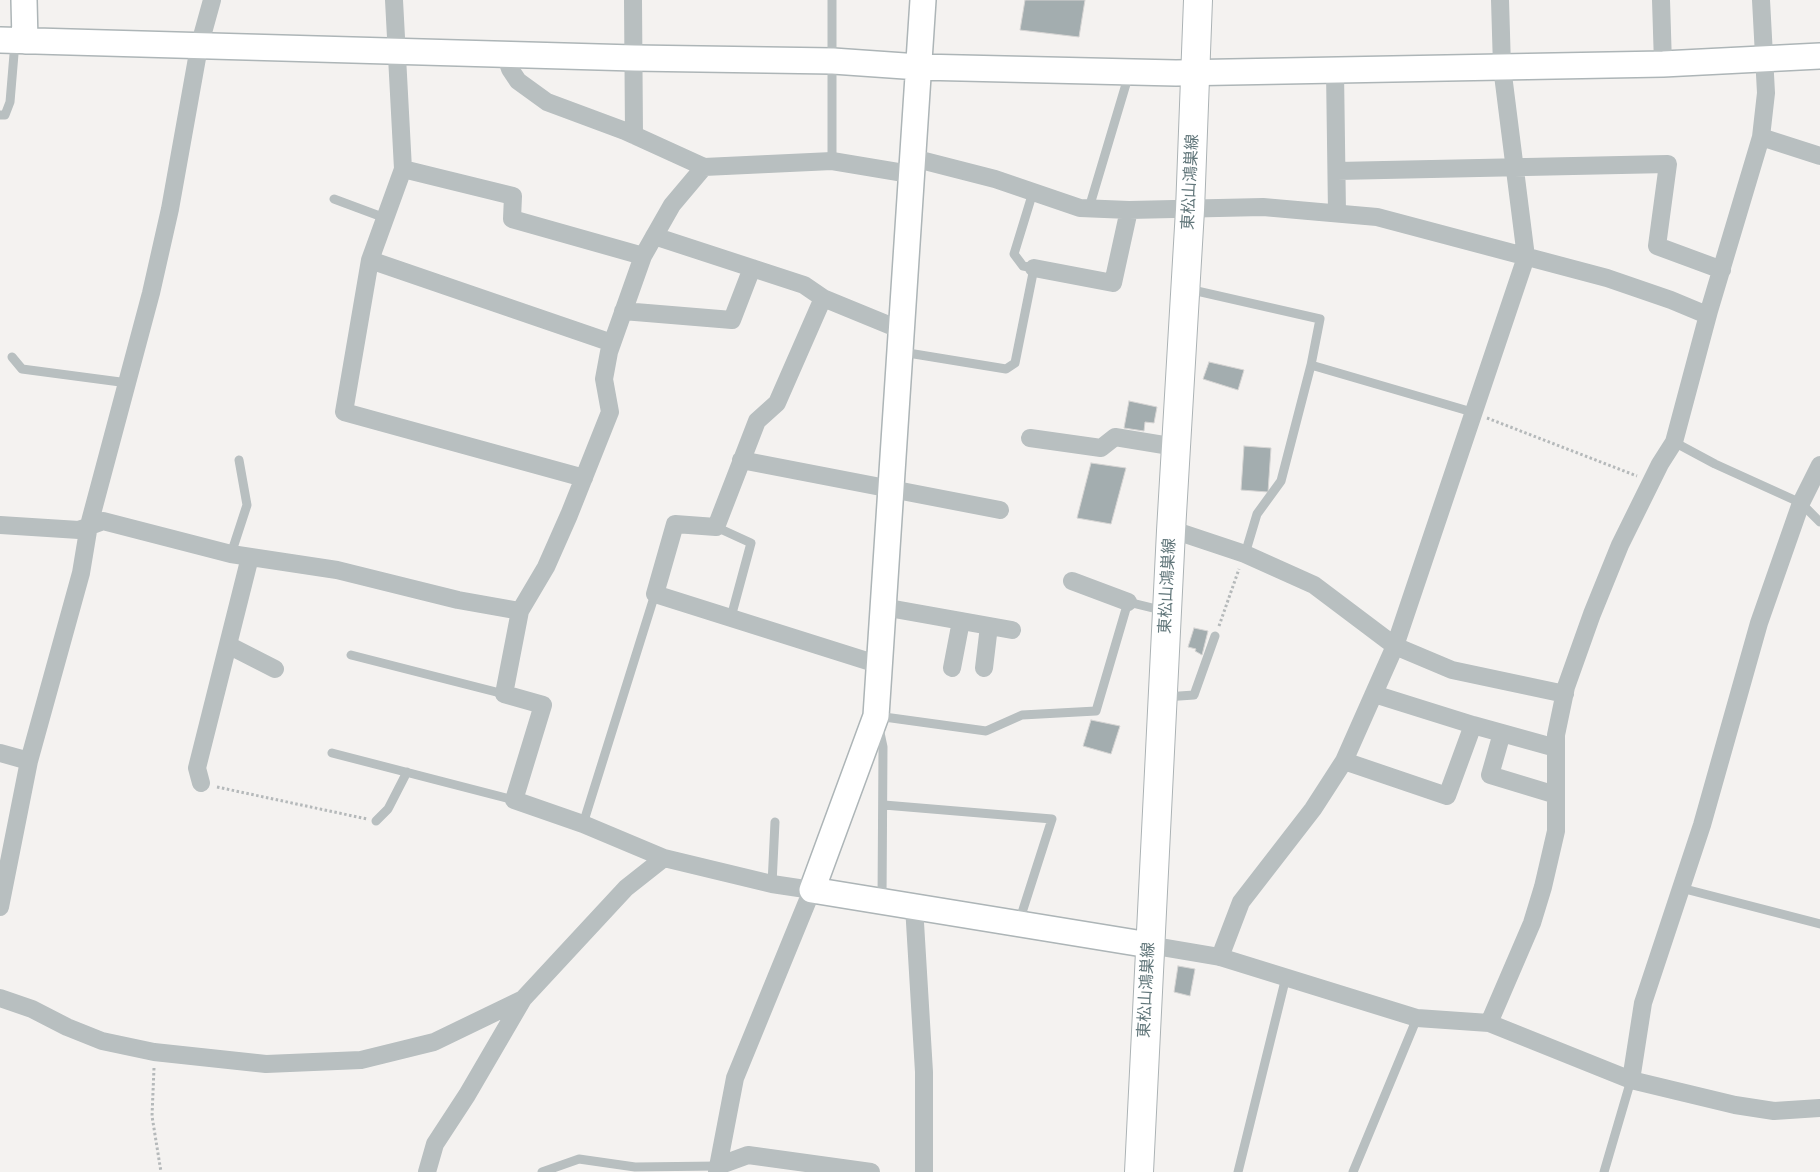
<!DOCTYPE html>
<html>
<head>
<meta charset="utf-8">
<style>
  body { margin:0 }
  canvas { display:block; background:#f4f2f0 }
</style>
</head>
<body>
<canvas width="1820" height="1172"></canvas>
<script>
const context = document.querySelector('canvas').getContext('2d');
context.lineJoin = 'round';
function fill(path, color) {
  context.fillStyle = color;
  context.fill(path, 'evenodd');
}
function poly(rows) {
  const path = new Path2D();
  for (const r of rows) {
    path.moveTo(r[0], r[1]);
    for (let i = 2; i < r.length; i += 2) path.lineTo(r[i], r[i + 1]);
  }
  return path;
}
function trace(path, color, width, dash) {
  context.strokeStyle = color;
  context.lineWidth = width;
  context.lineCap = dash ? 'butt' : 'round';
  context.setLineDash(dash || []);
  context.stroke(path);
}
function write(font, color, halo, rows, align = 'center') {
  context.font = font + ' "Varela Round","Noto Sans JP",sans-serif';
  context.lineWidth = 5;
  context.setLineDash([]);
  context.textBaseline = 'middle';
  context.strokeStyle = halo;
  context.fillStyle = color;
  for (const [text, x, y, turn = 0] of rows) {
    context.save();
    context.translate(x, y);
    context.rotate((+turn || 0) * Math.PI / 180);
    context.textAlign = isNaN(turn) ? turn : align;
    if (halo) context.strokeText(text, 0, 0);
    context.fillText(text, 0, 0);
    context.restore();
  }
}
const building = poly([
  [1025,0,1085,0,1079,37,1020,30,1025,0],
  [1209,362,1244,370,1238,390,1203,379,1209,362],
  [1129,401,1157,407,1154,423,1145,422,1144,431,1124,428,1129,401],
  [1244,446,1271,448,1268,492,1241,490,1244,446],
  [1091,463,1126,468,1111,524,1077,518,1091,463],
  [1194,628,1208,631,1202,655,1195,651,1196,649,1188,647,1194,628],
  [1091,720,1120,726,1111,754,1083,746,1091,720],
  [1178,966,1195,969,1190,996,1174,992,1178,966]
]);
const path = poly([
  [1487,418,1637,476],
  [1219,626,1239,569],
  [217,787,367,819],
  [154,1068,152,1116,161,1172]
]);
const lane = poly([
  [832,0,832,161],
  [0,115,5,115,10,102,15,42],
  [334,199,385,218],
  [1089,208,1129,74],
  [1188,289,1320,319,1311,365,1472,412],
  [902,352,1006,369,1015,363,1034,268,1023,266,1014,254,1033,192],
  [12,357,22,369,128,383],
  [1674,442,1715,464,1801,503,1820,522],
  [716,527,751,543,731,617],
  [231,554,247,505,239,460],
  [1245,554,1257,514,1281,481,1311,365],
  [351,655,504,694],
  [1165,697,1194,695,1215,636],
  [877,716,986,731,1022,715,1096,711,1128,602,1165,611],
  [879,728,883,747,882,900],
  [332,753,514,800],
  [884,805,1052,819,1019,922],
  [376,821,388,809,407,772],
  [583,824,655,594],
  [772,884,775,822],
  [1681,888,1820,924],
  [542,1172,579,1159,635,1167,718,1166],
  [1238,1172,1286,977],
  [1353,1172,1417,1018],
  [1604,1172,1631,1080]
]);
const street = poly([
  [394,0,403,169,370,260,612,343],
  [633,0,634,135],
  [1661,0,1663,64],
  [505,54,510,69,518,81,547,102,625,131,704,167,832,161,910,174],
  [1335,71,1337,213],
  [1761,137,1820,156],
  [913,158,995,179,1080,208,1129,210,1263,207,1377,217,1607,278,1671,300,1707,315],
  [704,167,672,205,643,256,609,352,604,379,610,412,569,515,546,567,520,611,504,694,543,705,514,800,583,824,664,858,772,884,812,890,735,1078,717,1172],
  [403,169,513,196,512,219,643,256],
  [1337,171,1668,164,1657,246,1722,270],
  [654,236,804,285,823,298,901,330],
  [370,260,344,412,584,478],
  [1034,268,1113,283,1129,210],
  [823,298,777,403,757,421,716,527,675,524,655,594,880,665],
  [623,311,732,320,752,268],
  [1030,438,1101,448,1115,437,1176,447],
  [741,460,1000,510],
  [0,525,79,530,103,521,231,554,337,570,458,600,520,611],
  [1171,531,1182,533,1245,554,1314,585,1395,646,1452,670,1565,694],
  [1072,581,1128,602],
  [883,607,1012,630],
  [228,645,275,669],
  [952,668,961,621],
  [984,668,989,626],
  [1374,694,1473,725,1556,748],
  [1502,733,1490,775,1556,795],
  [0,753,29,761],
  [1344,761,1447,796,1473,725],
  [201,783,197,768,250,557],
  [914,906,924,1072,924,1172],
  [0,907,29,761,81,573,89,525,151,293,170,209,199,47,212,0],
  [1149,945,1220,957,1417,1018,1489,1023,1631,1080,1735,1105,1774,1111,1820,1108],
  [1220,957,1241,902,1313,809,1344,761,1395,646,1526,257,1502,67,1500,0],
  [0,998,32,1009,67,1027,102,1041,154,1052,266,1064,361,1060,434,1042,523,999],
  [1489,1023,1532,923,1543,887,1556,831,1556,735,1566,687,1592,614,1620,545,1660,464,1674,442,1709,311,1761,137,1766,93,1761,0],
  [1631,1080,1643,1003,1702,825,1759,623,1801,503,1820,465],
  [718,1166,748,1155,871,1172],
  [427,1172,435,1144,467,1095,523,999,626,888,664,858]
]);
const secondary = poly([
  [24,0,25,41],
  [923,0,876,716,812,890,1149,945],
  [0,40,634,58,833,61,919,67,1176,73,1663,64,1820,56]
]);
const primary = poly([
  [1139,1172,1171,531,1190,210,1198,0]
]);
const streetNames = [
  ["東松山鴻巣線",1191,182,-87],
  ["東松山鴻巣線",1168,586,-87],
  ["東松山鴻巣線",1147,990,-87]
];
fill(building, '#a3adaf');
trace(building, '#d5d4d3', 1);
trace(secondary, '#adb5b7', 28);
trace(primary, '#acb3b5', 30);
trace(path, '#b5b9ba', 3, [2.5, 2.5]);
trace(lane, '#b8bfc0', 9);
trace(street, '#b8bfc0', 18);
trace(secondary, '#fff', 25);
trace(primary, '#fff', 28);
write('16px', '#61767a', '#fff', streetNames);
</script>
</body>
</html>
